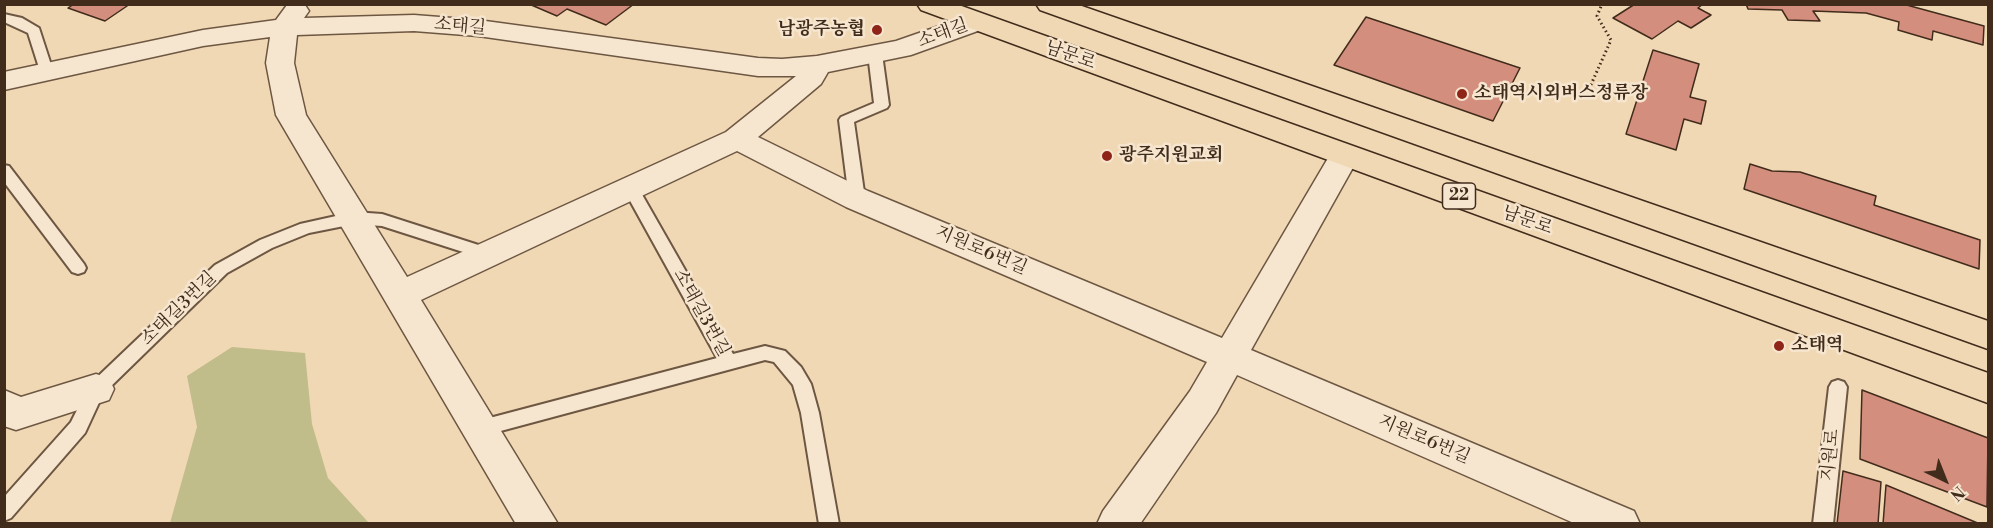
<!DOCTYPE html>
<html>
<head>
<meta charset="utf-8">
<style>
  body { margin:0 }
  #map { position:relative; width:1993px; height:528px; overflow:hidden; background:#f1d8b5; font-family:"Libre Bodoni",serif }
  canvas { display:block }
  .frame { position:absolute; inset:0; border:6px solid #412c1c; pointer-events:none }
  .north { position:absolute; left:1915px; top:450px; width:60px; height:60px; -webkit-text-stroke:4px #f6e6cf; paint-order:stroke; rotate:137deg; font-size:16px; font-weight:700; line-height:24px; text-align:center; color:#412c1c }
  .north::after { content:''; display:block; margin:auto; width:21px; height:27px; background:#412c1c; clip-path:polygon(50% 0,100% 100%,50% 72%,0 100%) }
</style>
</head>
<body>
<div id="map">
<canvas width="1993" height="528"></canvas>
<div class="frame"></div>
<div class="north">N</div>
</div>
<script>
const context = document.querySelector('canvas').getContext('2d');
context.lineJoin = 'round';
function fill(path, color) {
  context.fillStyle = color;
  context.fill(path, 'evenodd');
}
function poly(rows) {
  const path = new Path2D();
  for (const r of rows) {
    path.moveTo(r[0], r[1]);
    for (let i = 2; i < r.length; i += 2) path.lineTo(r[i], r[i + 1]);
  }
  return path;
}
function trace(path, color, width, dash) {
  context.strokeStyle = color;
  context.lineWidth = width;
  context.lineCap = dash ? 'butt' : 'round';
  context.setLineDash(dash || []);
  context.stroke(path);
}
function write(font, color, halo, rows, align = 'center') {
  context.font = font + ' "Libre Bodoni","Noto Serif KR",serif';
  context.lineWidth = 5;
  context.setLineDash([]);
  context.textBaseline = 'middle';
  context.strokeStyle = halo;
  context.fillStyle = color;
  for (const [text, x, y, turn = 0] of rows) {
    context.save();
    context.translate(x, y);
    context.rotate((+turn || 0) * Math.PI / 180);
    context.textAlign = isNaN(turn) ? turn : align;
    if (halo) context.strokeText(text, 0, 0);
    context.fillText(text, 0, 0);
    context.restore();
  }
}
const green = poly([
  [232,347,305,353,312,424,328,478,369,523,170,523,197,427,187,376]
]);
const building = poly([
  [74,4,130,4,105,21,68,8,74,4],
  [529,4,634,4,606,25,567,9,557,16,529,4],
  [1635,4,1703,4,1698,8,1711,15,1691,28,1678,21,1652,39,1613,18,1635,4],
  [1746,4,1903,4,1984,26,1983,45,1933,31,1932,40,1898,30,1899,22,1866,13,1813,11,1820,21,1788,20,1782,10,1748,9,1746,4],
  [1366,17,1520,68,1493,121,1334,65,1366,17],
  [1653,50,1699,64,1690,97,1706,101,1701,124,1684,119,1676,150,1626,134,1653,50],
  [1750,164,1772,171,1800,172,1876,196,1874,205,1980,240,1979,269,1744,189,1750,164],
  [1862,390,1988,438,1987,507,1860,459,1862,390],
  [1843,471,1881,482,1878,524,1837,524,1843,471],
  [1886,485,1980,524,1883,524,1886,485]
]);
const path = poly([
  [1589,89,1611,40,1597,16,1602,4]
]);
const lane = poly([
  [4,14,22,18,39,28,53,71,51,74,41,74,28,33,4,22,4,14],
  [875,50,882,54,889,105,887,108,854,122,865,199,863,203,857,205,851,203,849,199,839,120,841,117,874,103,868,54,875,50],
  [4,165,9,166,84,264,86,268,84,272,78,274,72,272,4,182,4,165],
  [631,182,636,184,733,354,765,346,785,351,801,367,811,384,819,413,839,524,819,524,801,413,793,385,774,362,765,360,482,436,475,434,473,428,475,422,482,420,717,358,623,188,626,184,631,182],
  [354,212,382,214,494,250,496,254,494,258,488,260,382,226,354,224,309,233,272,248,227,273,103,394,85,433,11,518,4,521,4,497,71,422,90,384,215,265,260,240,300,224,354,212],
  [1838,380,1844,382,1847,387,1833,524,1813,524,1829,387,1832,382,1838,380]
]);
const street = poly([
  [290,4,305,5,309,11,304,18,414,15,478,20,758,58,782,59,817,56,896,41,968,16,977,14,986,16,990,22,986,28,911,55,828,72,821,84,758,137,868,191,1222,338,1334,148,1345,145,1356,148,1360,155,1251,350,1634,511,1640,524,1576,524,1237,375,1216,413,1140,524,1097,524,1103,511,1190,391,1207,362,846,207,737,151,421,300,558,524,516,524,276,115,266,63,270,37,203,46,4,90,4,72,203,30,276,20,287,5,290,4],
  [414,31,478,36,758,76,796,76,726,132,407,277,306,115,294,63,297,35,414,31],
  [96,374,109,378,114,389,109,400,16,430,4,426,4,390,21,397,96,374]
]);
const primary = poly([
  [917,4,956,4,1988,373,1988,403,921,10,917,4],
  [1036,4,1076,4,1988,321,1988,349,1040,10,1036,4]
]);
const markers = [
  [877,30,6,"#8f2418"],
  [1462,94,6,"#8f2418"],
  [1107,156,6,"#8f2418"],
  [1779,346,6,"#8f2418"]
];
const shields = [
  [1459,196,33]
];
const shieldNames = [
  ["22",1459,196]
];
const streetNames = [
  ["소태길",460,27,5],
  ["소태길",943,34,-20],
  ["남문로",1070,56,20],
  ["남문로",1527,221,20],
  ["지원로6번길",981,251,23],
  ["소태길3번길",179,309,-44],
  ["소태길3번길",701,313,61],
  ["지원로6번길",1424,440,23],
  ["지원로",1831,455,-84]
];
const poiNames = [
  ["남광주농협",865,30,"right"],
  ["소태역시외버스정류장",1474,94],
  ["광주지원교회",1119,156],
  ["소태역",1791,346]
];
fill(green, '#c0bd8a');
fill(building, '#d38e7d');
trace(building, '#412c1c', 1.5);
trace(lane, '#6d5742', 4);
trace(street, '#6d5742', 3);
trace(primary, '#412c1c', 3);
trace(path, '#412c1c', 3, [1.5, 3]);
fill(lane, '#f6e6cf');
fill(street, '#f6e6cf');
fill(primary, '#f1d8b5');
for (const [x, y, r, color] of markers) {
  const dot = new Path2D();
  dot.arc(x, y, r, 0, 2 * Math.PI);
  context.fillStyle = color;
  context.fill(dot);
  trace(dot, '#f6e6cf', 2);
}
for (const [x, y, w] of shields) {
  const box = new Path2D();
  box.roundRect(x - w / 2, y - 13, w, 26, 4.5);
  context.fillStyle = '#f6e6cf';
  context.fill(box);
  trace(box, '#412c1c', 1.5);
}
write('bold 16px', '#412c1c', null, shieldNames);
write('18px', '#412c1c', '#f6e6cf', streetNames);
write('bold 18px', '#412c1c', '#f6e6cf', poiNames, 'left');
</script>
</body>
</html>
